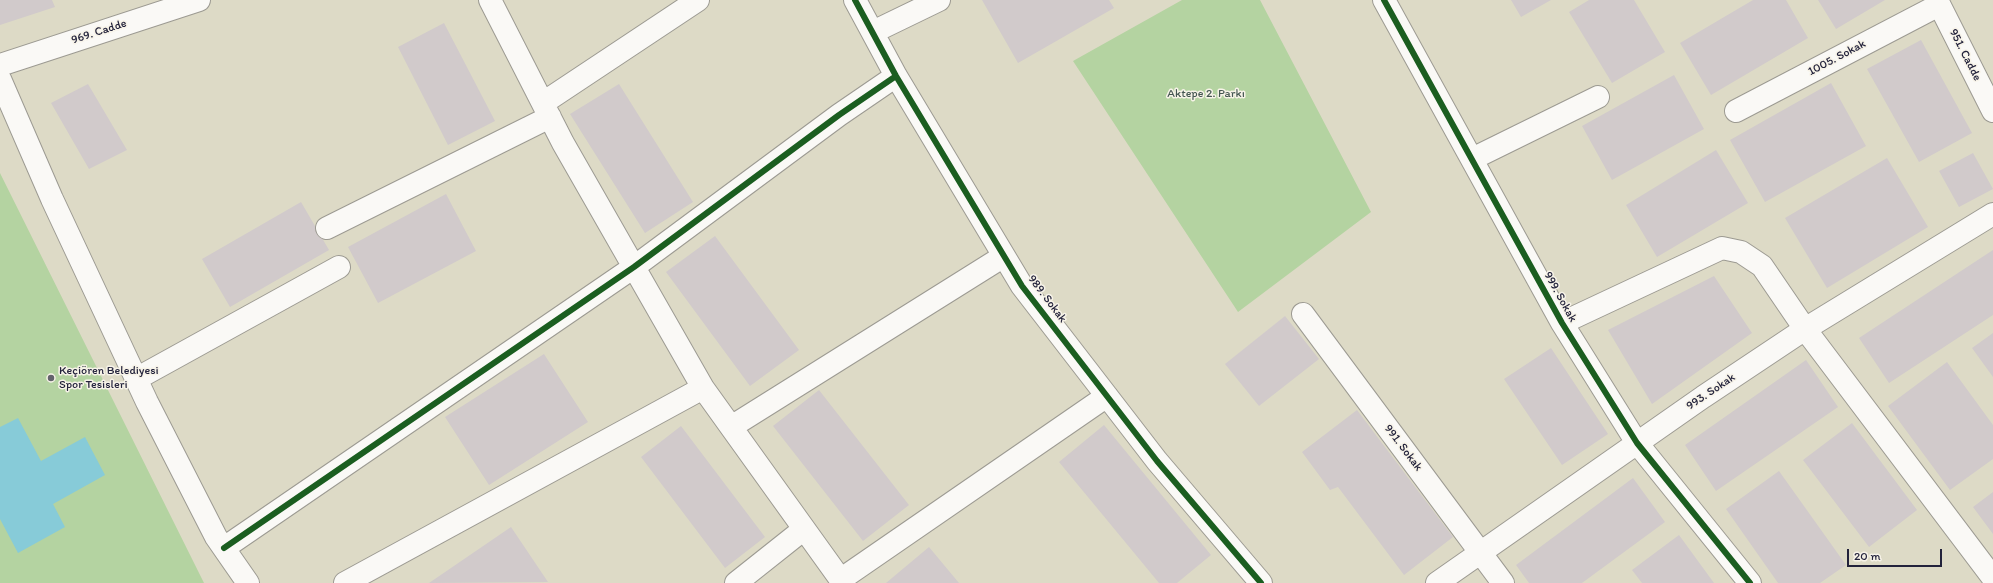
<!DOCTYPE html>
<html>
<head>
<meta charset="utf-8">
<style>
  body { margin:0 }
  #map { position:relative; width:1993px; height:583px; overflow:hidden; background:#dddac6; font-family:Itim,sans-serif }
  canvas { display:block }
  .scale { position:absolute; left:1847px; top:549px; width:95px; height:18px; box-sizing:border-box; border:2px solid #22223b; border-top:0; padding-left:5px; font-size:12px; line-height:14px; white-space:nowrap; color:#22223b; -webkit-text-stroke:3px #f7f3e8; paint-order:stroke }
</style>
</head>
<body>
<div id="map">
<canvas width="1993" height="583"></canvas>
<div class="scale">20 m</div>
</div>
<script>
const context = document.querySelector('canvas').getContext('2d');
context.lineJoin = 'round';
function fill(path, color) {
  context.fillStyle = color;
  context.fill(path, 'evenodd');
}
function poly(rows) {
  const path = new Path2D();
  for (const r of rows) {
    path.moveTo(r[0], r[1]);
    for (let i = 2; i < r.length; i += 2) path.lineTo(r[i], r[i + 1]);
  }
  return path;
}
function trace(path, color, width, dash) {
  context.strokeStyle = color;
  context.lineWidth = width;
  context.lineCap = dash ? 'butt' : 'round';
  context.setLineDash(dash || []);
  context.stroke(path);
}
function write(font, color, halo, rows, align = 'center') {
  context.font = font + ' Itim,sans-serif';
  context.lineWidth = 3;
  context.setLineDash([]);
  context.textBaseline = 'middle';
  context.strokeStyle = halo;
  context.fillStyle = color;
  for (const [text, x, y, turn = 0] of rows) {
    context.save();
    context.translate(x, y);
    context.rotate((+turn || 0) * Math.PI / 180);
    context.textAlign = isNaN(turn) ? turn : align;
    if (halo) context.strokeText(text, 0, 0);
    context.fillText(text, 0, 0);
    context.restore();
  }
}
const green = poly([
  [1182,0,1260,0,1371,212,1238,312,1073,61],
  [0,173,204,583,0,583]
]);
const water = poly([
  [18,418,41,461,85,437,105,475,53,504,65,527,18,553,0,519,0,427]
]);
const building = poly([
  [0,0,52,0,55,7,0,25],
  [982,0,1109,0,1114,8,1018,63],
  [1511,0,1551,0,1521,17],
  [1589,0,1634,0,1665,52,1612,83,1569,12],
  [1753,0,1786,0,1808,38,1711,95,1680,43],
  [1818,0,1885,0,1836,29],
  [444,23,495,121,448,145,398,47],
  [1921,40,1972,133,1919,162,1867,69],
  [1674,75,1704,129,1612,180,1582,126],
  [1831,83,1866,146,1765,202,1730,140],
  [88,84,127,150,89,169,51,103],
  [619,84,693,202,645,233,570,114],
  [1716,150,1748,203,1657,257,1626,205],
  [1973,153,1993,189,1959,207,1939,171],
  [1887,158,1928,227,1827,288,1785,218],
  [446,194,476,251,378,303,348,247],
  [301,202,329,250,230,307,202,259],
  [715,236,799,350,750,386,666,272],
  [1993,250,1993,315,1889,383,1859,338],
  [1714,276,1752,333,1652,404,1608,330],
  [1285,316,1319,359,1259,406,1225,364],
  [1993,333,1993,377,1972,348],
  [1551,348,1608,434,1562,465,1504,379],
  [544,354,588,422,489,485,445,417],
  [1806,360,1838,407,1716,491,1685,445],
  [1947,362,1993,425,1993,459,1950,490,1888,406],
  [819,390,909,505,863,541,773,426],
  [1357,410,1453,537,1404,575,1338,487,1330,490,1302,452],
  [1852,423,1917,510,1869,547,1803,460],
  [1104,425,1211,555,1177,583,1159,583,1059,462],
  [681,426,765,537,725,568,641,457],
  [1779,471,1846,565,1820,583,1778,583,1726,509],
  [1633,478,1665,522,1582,583,1529,583,1516,565],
  [1993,492,1993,534,1973,507],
  [511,527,548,582,429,583],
  [1679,535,1714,583,1642,583,1632,570],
  [929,547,959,583,886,583]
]);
const minor = poly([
  [490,0,563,143,703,388,843,583],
  [855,0,896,76,1022,286,1157,461,1261,583],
  [1384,0,1562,323,1637,443,1750,583],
  [1937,0,1993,111],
  [873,32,939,0],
  [0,65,199,0],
  [0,79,52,199,147,402,216,537,248,583],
  [543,103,698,0],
  [1736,111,1939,5],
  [1472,159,1598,97],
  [327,228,550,117],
  [1303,314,1503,583],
  [1562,323,1722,248,1741,252,1762,266,1805,329,1993,578],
  [136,379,339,267],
  [731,427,1004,256],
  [224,548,634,267,839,115,896,76],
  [840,580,1107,396],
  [345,583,703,388],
  [736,583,804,529],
  [1437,583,1703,397,1805,329,1993,214]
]);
const cycleway = poly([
  [855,0,896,76,1022,286,1157,461,1261,583],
  [1384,0,1562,323,1637,443,1750,583],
  [224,548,634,267,839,115,896,76]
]);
const markers = [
  [51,378,4,"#63626c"]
];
const streetNames = [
  ["969. Cadde",99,32,-18],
  ["951. Cadde",1965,55,63],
  ["1005. Sokak",1837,58,-28],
  ["999. Sokak",1560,297,61],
  ["989. Sokak",1047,299,53],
  ["993. Sokak",1711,392,-34],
  ["991. Sokak",1403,448,53]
];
const parkNames = [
  ["Aktepe 2. Parkı",1206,94]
];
const poiNames = [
  ["Keçiören Belediyesi",59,371],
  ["Spor Tesisleri",59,385]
];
fill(green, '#b4d3a1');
fill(water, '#87cbd8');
fill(building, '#d1cacb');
trace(minor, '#9c9a92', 24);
trace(minor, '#faf9f6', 22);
trace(cycleway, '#1b5e20', 6);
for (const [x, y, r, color] of markers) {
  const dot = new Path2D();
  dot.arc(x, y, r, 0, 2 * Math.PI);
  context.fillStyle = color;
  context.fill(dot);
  trace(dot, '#f7f3e8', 1.5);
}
write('12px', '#22223b', '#f7f3e8', streetNames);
write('12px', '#445651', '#f7f3e8', parkNames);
write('12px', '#22223b', '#f7f3e8', poiNames, 'left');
</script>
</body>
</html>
